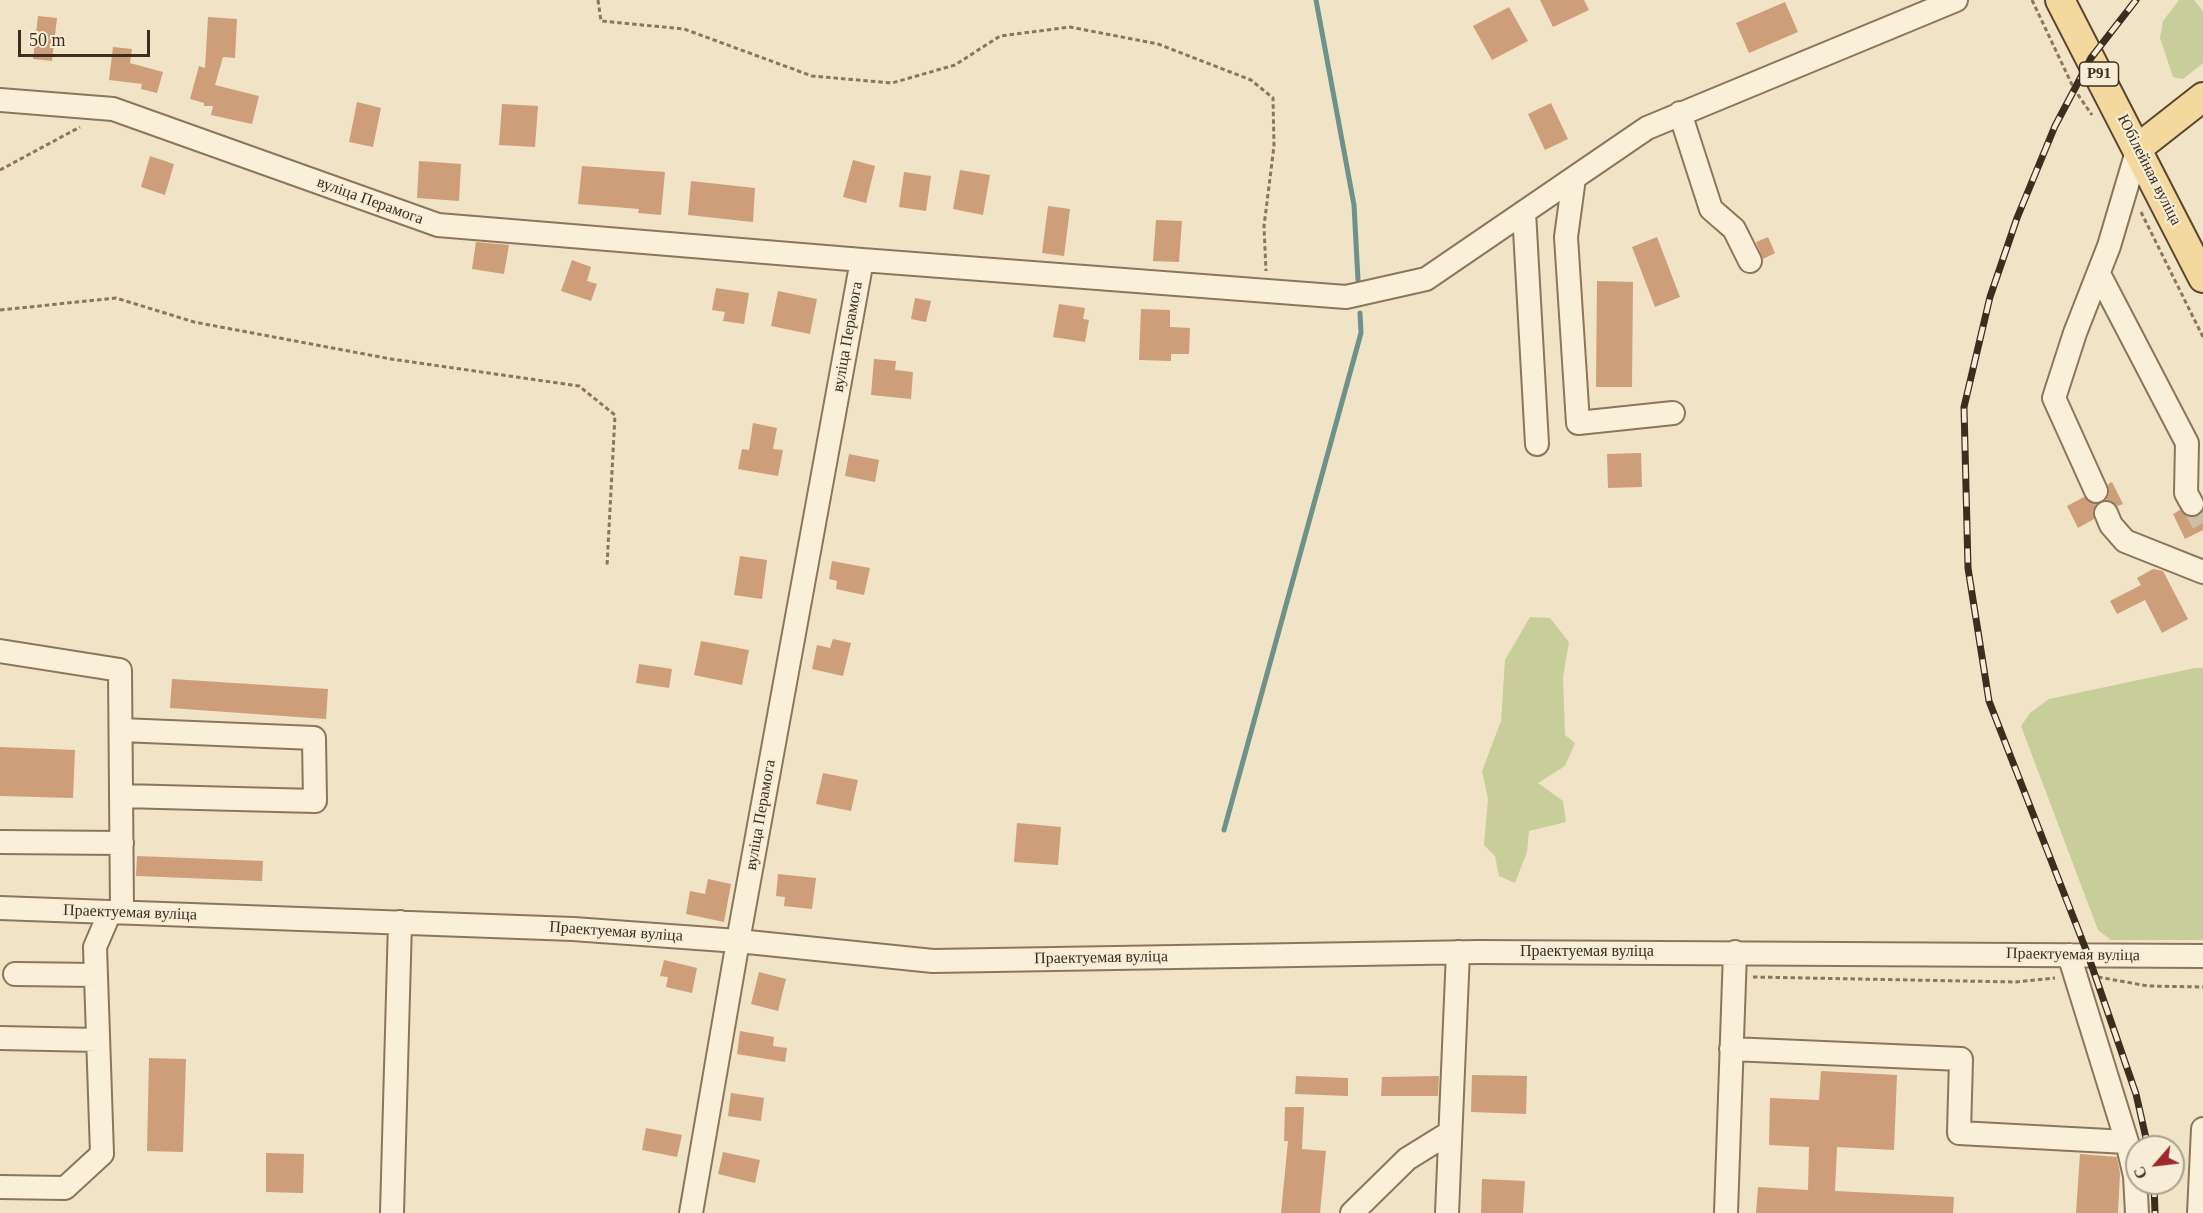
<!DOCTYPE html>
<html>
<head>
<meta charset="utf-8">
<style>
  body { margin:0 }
  #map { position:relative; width:2203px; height:1213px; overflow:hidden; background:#f0e3c6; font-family:"Times New Roman",serif }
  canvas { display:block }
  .north { position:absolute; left:2125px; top:1135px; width:60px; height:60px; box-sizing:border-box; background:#f7edd6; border:2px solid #aca08d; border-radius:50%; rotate:242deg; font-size:16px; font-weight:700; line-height:24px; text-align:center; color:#3c2d1f }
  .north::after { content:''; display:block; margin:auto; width:21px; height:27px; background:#9c2a2a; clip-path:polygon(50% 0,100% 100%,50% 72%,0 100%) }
  .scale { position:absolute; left:18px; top:30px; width:132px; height:27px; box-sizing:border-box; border:3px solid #3c2d1f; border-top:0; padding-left:8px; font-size:18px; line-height:21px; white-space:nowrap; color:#3c2d1f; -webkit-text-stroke:4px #f7edd6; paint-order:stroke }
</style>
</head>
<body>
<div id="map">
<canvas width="2203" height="1213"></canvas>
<div class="north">С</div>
<div class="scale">50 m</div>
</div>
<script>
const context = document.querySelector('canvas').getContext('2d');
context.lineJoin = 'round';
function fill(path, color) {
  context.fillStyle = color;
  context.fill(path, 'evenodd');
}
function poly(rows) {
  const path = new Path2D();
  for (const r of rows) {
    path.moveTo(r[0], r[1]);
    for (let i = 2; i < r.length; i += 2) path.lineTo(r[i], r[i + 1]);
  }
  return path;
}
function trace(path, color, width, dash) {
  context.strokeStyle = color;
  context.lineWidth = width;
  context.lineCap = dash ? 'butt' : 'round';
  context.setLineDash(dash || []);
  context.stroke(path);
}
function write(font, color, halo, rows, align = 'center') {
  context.font = font + ' "Times New Roman",serif';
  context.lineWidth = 4.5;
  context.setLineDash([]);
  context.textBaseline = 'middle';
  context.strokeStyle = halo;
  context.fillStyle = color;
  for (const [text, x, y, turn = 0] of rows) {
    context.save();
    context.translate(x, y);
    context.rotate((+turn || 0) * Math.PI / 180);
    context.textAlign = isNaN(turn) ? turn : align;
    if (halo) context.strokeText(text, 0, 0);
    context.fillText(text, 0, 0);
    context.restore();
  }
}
const green = poly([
  [2179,0,2194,0,2203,11,2203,63,2183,79,2173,77,2160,38,2163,21],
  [1530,617,1550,618,1569,642,1563,677,1565,735,1575,743,1565,766,1538,783,1563,801,1566,822,1529,831,1527,852,1515,883,1499,876,1495,856,1484,845,1488,799,1482,771,1501,721,1505,660],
  [2195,668,2203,668,2203,940,2111,940,2098,930,2021,726,2030,713,2049,699]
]);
const stream = poly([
  [1316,0,1354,205,1358,280],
  [1224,830,1361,333,1360,313]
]);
const building = poly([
  [1540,0,1584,0,1589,10,1553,27],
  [1785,2,1798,32,1749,53,1736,23],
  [1509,7,1528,41,1492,60,1473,26],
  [38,16,57,18,52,61,33,59],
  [208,17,237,19,235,58,223,57,215,85,259,96,252,124,211,115,213,106,204,106,204,103,190,99,199,66,205,68],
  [113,47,132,49,130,63,163,72,157,93,141,89,142,84,109,80],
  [357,102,381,108,373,147,349,142],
  [1551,103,1568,139,1545,150,1528,114],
  [502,104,538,106,535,147,499,145],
  [150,156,174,164,165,195,141,187],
  [853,160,875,166,866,203,843,197],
  [419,161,461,164,459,201,417,198],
  [582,166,665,172,661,215,638,213,639,209,578,204],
  [960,170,990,175,983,215,953,209],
  [904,172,931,176,926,211,899,207],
  [691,181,755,188,753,222,688,215],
  [1048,206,1070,209,1064,256,1042,253],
  [1156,220,1182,221,1179,262,1153,261],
  [1657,237,1680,297,1655,307,1632,247],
  [1768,237,1775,253,1763,259,1756,242],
  [476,242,509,245,504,274,472,269],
  [572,260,591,267,587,281,597,284,591,301,561,291],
  [1597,281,1633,282,1632,387,1596,387],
  [716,288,749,293,744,324,723,321,725,312,712,310],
  [778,291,817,299,810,334,771,326],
  [915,298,931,301,926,322,911,319],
  [1059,304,1085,308,1083,319,1089,320,1085,342,1053,337],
  [1141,309,1170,310,1170,327,1190,328,1189,354,1171,354,1171,361,1139,360],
  [874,359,896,361,895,370,913,372,911,399,871,395],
  [753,423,777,428,773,449,783,450,778,476,738,469,742,449,749,450],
  [1641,453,1642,487,1608,488,1607,454],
  [849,454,879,460,875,482,845,476],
  [2112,482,2123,504,2118,506,2106,500,2109,493,2108,484],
  [2084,497,2096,504,2093,512,2094,519,2078,528,2067,506],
  [2180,510,2191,517,2203,512,2203,530,2185,539,2173,514],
  [740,556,767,560,762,599,734,595],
  [832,561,870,568,864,595,836,589,837,581,829,579],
  [2153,569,2163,571,2188,619,2162,633,2145,600,2117,614,2110,601,2141,585,2137,578],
  [833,639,851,643,843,676,812,669,817,645,830,648],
  [701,641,749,650,742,685,694,675],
  [639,664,672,669,669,688,636,683],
  [172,679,328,689,326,719,170,708],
  [0,747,75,750,73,798,0,796],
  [823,773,858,780,851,811,816,804],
  [1017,823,1061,827,1058,865,1014,862],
  [137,856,263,861,262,881,136,876],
  [778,874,816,878,812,909,784,906,785,897,776,896],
  [708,879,731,884,724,922,686,914,690,891,705,894],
  [664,960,697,968,692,993,666,987,668,977,660,976],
  [759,972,786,979,778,1011,751,1004],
  [740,1031,774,1037,773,1046,787,1048,785,1062,737,1054],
  [149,1058,186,1059,183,1152,147,1151],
  [1821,1071,1897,1075,1894,1150,1837,1147,1835,1191,1954,1197,1953,1213,1756,1213,1758,1187,1808,1190,1809,1147,1769,1145,1770,1098,1819,1100],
  [1472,1075,1527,1076,1526,1114,1471,1112],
  [1296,1076,1348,1078,1348,1096,1295,1094],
  [1439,1076,1438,1096,1381,1096,1382,1077],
  [731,1093,764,1098,761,1121,728,1116],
  [1285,1107,1304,1107,1302,1149,1326,1151,1320,1213,1281,1213,1288,1141,1284,1141],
  [646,1128,682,1135,677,1157,642,1150],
  [723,1152,760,1160,755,1183,718,1174],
  [266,1153,304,1154,303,1193,266,1192],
  [2080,1154,2117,1157,2120,1173,2118,1213,2076,1213],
  [1482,1179,1525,1181,1523,1213,1481,1213]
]);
const minorTunnel = poly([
  [2192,504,2203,524]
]);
const path = poly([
  [598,0,601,21,684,29,812,76,892,83,955,65,1000,36,1070,27,1158,44,1251,80,1273,98,1274,146,1264,226,1266,271],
  [2032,0,2074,89,2092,115],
  [0,170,80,127],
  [2141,212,2203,337],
  [0,310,116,298,194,322,391,359,579,386,615,415,607,566],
  [1753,977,2016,982,2055,978],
  [2098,977,2148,986,2203,987]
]);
const minor = poly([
  [0,100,113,109,438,225,862,260,738,941,691,1213],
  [1680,113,1711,209,1734,229,1750,261],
  [1574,178,1566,237,1578,423,1673,413],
  [1524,212,1537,444],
  [862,260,1346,297,1426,279,1647,128,1956,0],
  [2099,274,2187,443,2186,493,2192,504],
  [2096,491,2054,398,2075,333,2109,246,2138,148],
  [2106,513,2111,525,2125,541,2203,572],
  [0,651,120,670,122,912],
  [121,730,314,738,315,801,122,796],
  [0,842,122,843],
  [0,908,573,929,738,941,933,961,1479,952,2203,956],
  [2069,955,2127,1142,2135,1176,2137,1213],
  [15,974,96,975],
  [0,1038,98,1040],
  [1731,1049,1961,1059,1959,1133,2127,1142],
  [0,1187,65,1188,102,1154,95,947,110,912],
  [392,1213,400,922],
  [1352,1213,1407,1159,1449,1133],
  [1447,1213,1458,952],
  [1726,1213,1735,952],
  [2199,1213,2203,1129]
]);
const major = poly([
  [2060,0,2203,278],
  [2138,148,2203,97]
]);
const rail = poly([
  [2136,0,2091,58,2055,126,2017,218,1990,297,1964,407,1968,568,1989,701,2088,955,2136,1094,2148,1147],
  [2154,1183,2155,1213]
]);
const shields = [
  [2099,74,39]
];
const shieldNames = [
  ["Р91",2099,74]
];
const streetNames = [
  ["Юбілейная вуліца",2149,170,63],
  ["вуліца Перамога",370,201,20],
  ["вуліца Перамога",848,337,-80],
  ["вуліца Перамога",761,815,-80],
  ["Праектуемая вуліца",130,913,2],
  ["Праектуемая вуліца",616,932,4],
  ["Праектуемая вуліца",1587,952],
  ["Праектуемая вуліца",2073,955,1],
  ["Праектуемая вуліца",1101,958,-1]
];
fill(green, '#c8ce9a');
trace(stream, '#6e9289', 5);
fill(building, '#ce9e7b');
trace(minorTunnel, '#ccbfa5', 22, [22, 11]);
trace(minor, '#8c755b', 26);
trace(major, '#5a432f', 32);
trace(path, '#8c755b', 3, [4.5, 3]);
trace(minor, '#faf0da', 22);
trace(major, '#f3d99e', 28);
trace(rail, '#3c2d1f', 7);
trace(rail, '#f7edd6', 4.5, [14]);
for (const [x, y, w] of shields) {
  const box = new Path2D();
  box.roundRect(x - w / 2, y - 12, w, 24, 4.5);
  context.fillStyle = '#f7edd6';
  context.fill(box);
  trace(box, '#3c2d1f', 1.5);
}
write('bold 15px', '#3c2d1f', null, shieldNames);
write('16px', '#3c2d1f', '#f7edd6', streetNames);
</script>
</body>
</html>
